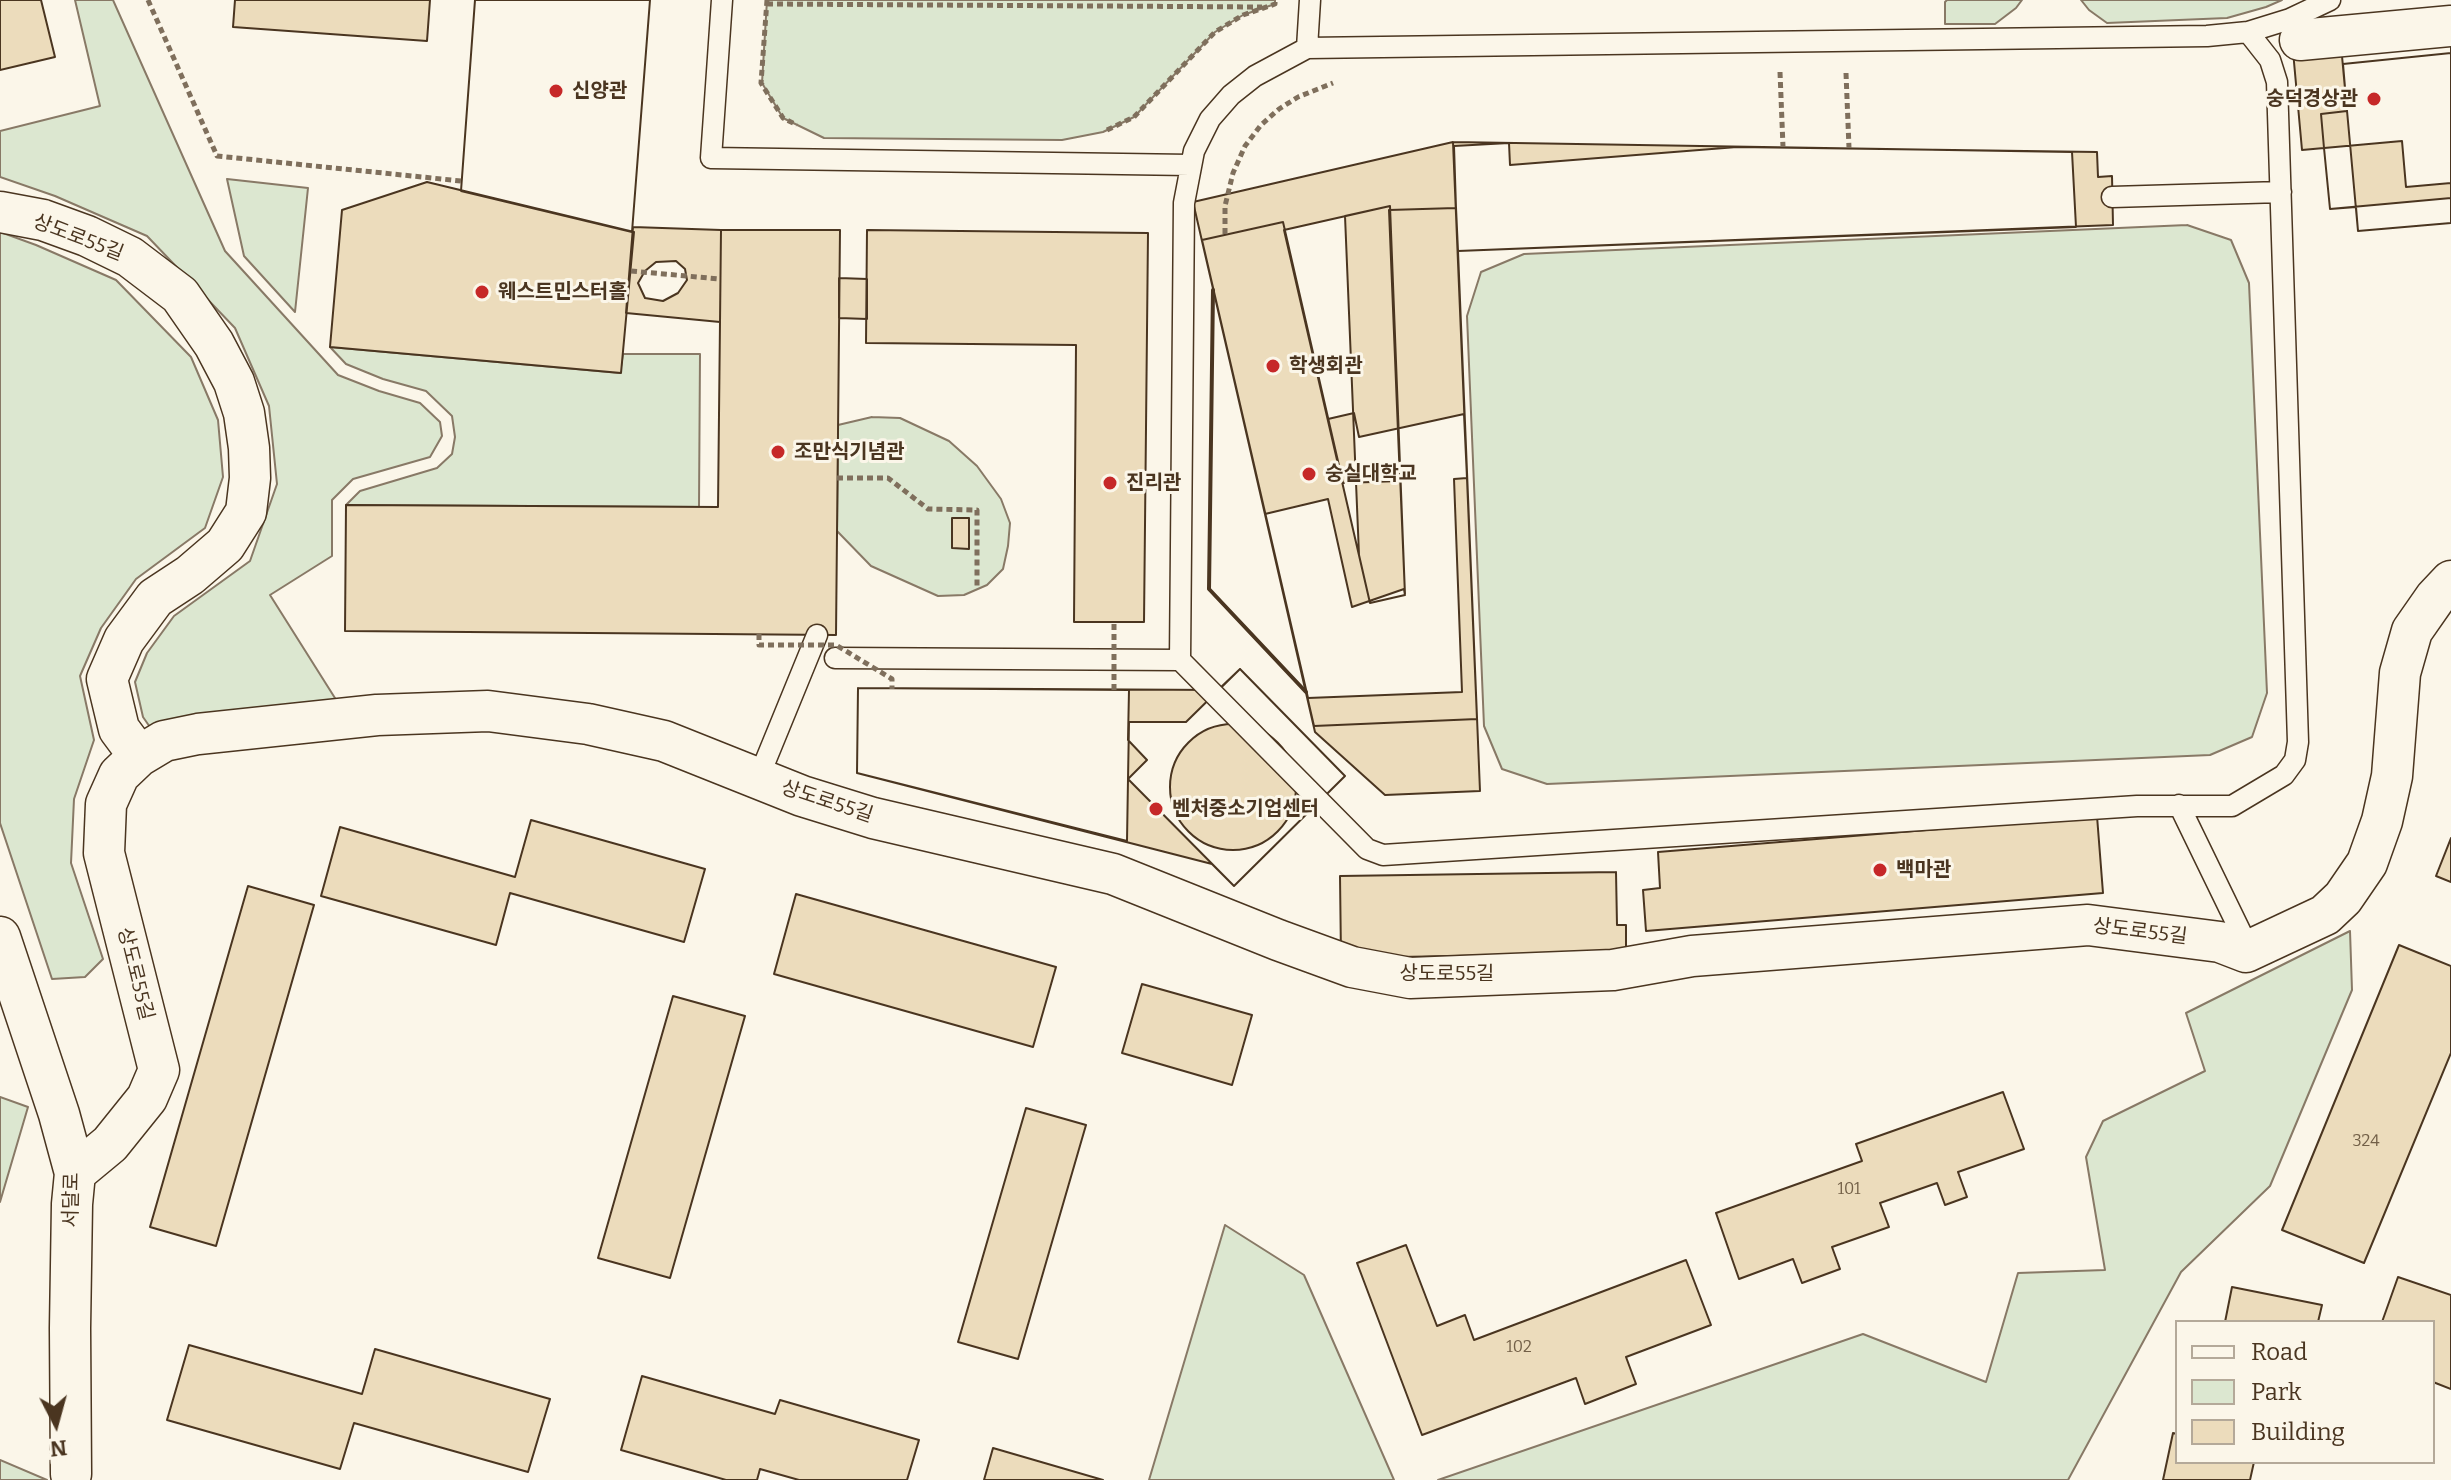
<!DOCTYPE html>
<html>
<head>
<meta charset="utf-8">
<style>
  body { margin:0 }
  #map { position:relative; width:2451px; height:1480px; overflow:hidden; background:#fbf6e9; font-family:Bitter,serif }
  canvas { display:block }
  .legend { position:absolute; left:2175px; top:1320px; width:260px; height:144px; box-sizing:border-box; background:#fbf6e9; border:2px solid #b4a999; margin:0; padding:10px 14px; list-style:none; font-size:24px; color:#4a3520 }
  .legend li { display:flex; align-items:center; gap:16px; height:40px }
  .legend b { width:40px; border:2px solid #b4a999 }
  .north { position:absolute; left:16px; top:1384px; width:80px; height:80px; -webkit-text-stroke:6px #fbf6e9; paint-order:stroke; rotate:174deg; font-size:22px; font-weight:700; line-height:32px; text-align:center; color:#4a3520 }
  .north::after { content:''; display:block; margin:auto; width:28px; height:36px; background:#4a3520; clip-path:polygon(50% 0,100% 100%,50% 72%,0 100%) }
</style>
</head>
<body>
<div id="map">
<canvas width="2451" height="1480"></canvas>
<ul class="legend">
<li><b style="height:10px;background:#fbf6e9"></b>Road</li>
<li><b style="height:22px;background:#dce7d0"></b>Park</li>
<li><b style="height:22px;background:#ecdcbc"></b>Building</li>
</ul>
<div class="north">N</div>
</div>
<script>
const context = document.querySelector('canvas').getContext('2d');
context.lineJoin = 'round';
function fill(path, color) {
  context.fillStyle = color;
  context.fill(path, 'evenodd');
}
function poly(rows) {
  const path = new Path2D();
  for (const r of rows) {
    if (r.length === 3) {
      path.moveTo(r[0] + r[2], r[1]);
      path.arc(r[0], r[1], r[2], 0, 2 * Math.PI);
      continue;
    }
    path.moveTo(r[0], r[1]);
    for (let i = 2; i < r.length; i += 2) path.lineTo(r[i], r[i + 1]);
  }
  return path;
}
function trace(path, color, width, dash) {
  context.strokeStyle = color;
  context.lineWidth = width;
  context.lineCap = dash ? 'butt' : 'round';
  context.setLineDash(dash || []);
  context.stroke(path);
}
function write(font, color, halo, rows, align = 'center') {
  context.font = font + ' Bitter,"Noto Sans KR",serif';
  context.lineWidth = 6;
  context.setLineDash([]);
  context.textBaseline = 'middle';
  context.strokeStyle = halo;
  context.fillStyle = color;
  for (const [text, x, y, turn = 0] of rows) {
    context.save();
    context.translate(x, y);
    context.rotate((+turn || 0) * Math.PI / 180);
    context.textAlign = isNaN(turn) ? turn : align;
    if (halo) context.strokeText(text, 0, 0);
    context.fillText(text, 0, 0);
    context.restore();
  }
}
const green = poly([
  [75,0,113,0,225,251,338,375,379,391,420,403,440,422,442,436,430,457,353,479,332,500,332,556,270,595,340,706,152,730,143,717,135,682,147,653,174,616,250,561,277,484,269,406,235,328,147,236,55,196,0,177,0,131,100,106,75,0],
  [767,0,1275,0,1275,4,1243,15,1215,32,1134,117,1103,132,1062,140,824,138,783,118,762,83,767,0],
  [1947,0,2022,0,2016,8,1995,24,1945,24,1945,2,1947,0],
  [2081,0,2282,0,2266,7,2227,18,2107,23,2089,10,2081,0],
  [227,179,308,188,295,312,244,256,227,179],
  [2187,225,2231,240,2249,283,2267,693,2252,737,2210,755,1547,784,1502,769,1484,726,1467,316,1481,272,1524,254,2187,225],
  [0,232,36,245,116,280,191,357,218,420,223,477,205,528,136,579,101,628,80,676,94,740,74,799,71,863,103,959,85,977,52,979,0,823,0,232],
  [330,347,620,373,623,354,700,354,699,507,346,505,360,491,437,468,452,454,455,437,452,416,426,391,383,379,346,364,330,347],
  [872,417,900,418,949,441,977,466,1001,499,1010,523,1008,546,1003,569,987,585,964,595,938,596,871,566,837,531,838,425,872,417],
  [2350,931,2352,990,2270,1186,2181,1272,2068,1480,1438,1480,1863,1334,1986,1382,2018,1273,2105,1270,2086,1157,2103,1121,2205,1071,2186,1013,2350,931],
  [0,1097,28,1107,0,1202,0,1097],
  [1225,1225,1304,1275,1394,1480,1149,1480,1225,1225],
  [0,1460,47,1480,0,1480,0,1460]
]);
const building = poly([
  [0,0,41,0,55,57,0,70,0,0],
  [235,0,430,0,427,41,233,27,235,0],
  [475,0,650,0,632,232,461,191,475,0],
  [475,0,650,0,632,232,461,191,475,0],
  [2451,35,2451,198,2330,209,2324,148,2302,150,2293,51,2451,35],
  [2451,36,2451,223,2358,231,2356,207,2330,209,2324,148,2302,150,2293,51,2451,36],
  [2451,36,2451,183,2406,187,2402,141,2302,150,2293,51,2451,36],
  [2451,45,2451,223,2358,231,2342,56,2451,45],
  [2451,53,2451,223,2358,231,2356,207,2330,209,2324,148,2321,114,2347,111,2343,64,2451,53],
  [2451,53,2451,223,2358,231,2356,207,2330,209,2324,148,2321,114,2347,111,2343,64,2451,53],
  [1453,142,1477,719,1314,726,1193,202,1453,142],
  [1390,206,1405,595,1370,603,1284,230,1390,206],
  [1453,142,2072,152,2076,227,1458,251,1453,142],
  [1509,143,1510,165,1737,147,2097,152,2098,177,2112,176,2113,225,1458,251,1480,791,1385,795,1315,732,1202,240,1283,222,1343,483,1400,481,1389,210,1456,208,1454,146,1509,143],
  [427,182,634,232,621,373,330,347,342,210,427,182],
  [1390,206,1405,595,1370,603,1359,555,1345,216,1390,206],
  [1456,208,1477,719,1314,726,1265,514,1328,499,1352,607,1404,589,1405,595,1389,210,1456,208],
  [1283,222,1328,419,1354,413,1359,437,1464,414,1467,478,1454,479,1462,692,1308,698,1202,240,1283,222],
  [633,227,721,230,720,322,626,313,633,227],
  [676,261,685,269,687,280,678,293,663,301,645,298,638,283,645,271,656,262,676,261],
  [721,230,840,230,836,635,345,631,346,505,718,507,721,230],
  [867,230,1148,233,1144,622,1074,622,1076,345,866,343,867,230],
  [839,278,867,279,867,319,839,318,839,278],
  [952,518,969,518,969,549,952,548,952,518],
  [1240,669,1345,776,1234,886,1212,864,857,773,858,688,1218,690,1240,669],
  [1240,669,1345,776,1234,886,1128,779,1129,722,1186,722,1240,669],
  [858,688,1129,690,1128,740,1147,760,1128,779,1127,841,857,773,858,688],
  [1233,787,63],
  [2097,816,2103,893,1646,931,1643,890,1660,888,1658,852,2097,816],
  [531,820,705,869,684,942,510,893,496,945,321,896,340,827,515,877,531,820],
  [2451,838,2451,882,2436,876,2451,838],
  [1616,872,1617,925,1626,925,1626,953,1341,958,1340,876,1616,872],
  [248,886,314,905,216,1246,150,1227,248,886],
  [796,894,1056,967,1033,1047,774,974,796,894],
  [2399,945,2451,966,2451,1053,2364,1263,2282,1230,2399,945],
  [1142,984,1252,1015,1232,1085,1122,1053,1142,984],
  [673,996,745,1016,670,1278,598,1258,673,996],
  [2003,1092,2024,1149,1958,1172,1967,1197,1945,1205,1937,1183,1880,1203,1889,1227,1832,1247,1840,1269,1802,1283,1793,1259,1739,1279,1716,1213,1862,1161,1856,1144,2003,1092],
  [1026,1108,1086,1125,1018,1359,958,1342,1026,1108],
  [1406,1245,1437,1326,1465,1315,1474,1340,1686,1260,1711,1325,1626,1357,1636,1384,1585,1404,1576,1378,1422,1435,1357,1263,1406,1245],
  [2398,1277,2451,1295,2451,1389,2433,1382,2433,1322,2382,1322,2398,1277],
  [2232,1287,2322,1305,2318,1322,2225,1322,2232,1287],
  [189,1345,362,1394,375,1349,550,1399,528,1472,354,1423,340,1469,167,1420,189,1345],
  [642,1376,775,1414,780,1400,919,1440,907,1480,799,1480,760,1469,757,1480,726,1480,621,1450,642,1376],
  [2173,1433,2177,1434,2177,1462,2254,1462,2250,1480,2163,1480,2173,1433],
  [993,1448,1103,1480,984,1480,993,1448]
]);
const path = poly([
  [148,0,217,156,461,181],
  [767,0,761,83,783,118,797,125],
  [767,4,1262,7],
  [1780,72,1783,147],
  [1846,73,1849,148],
  [1107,130,1134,117,1215,32,1243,15,1275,4,1275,1],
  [1225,234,1225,206,1233,173,1245,146,1261,125,1279,109,1298,97,1333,83],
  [631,271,720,279],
  [837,478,888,478,928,509,977,510,977,589]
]);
const lane = poly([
  [722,0,711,158,1190,165],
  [2248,32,2270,60,2277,82,2298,742,2295,760,2284,775,2232,806,2137,806,1383,855,1367,849,1180,660,1184,203,1194,151,1210,119,1231,95,1255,76,1307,48,2207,36,2248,32,2290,19,2330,0],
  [1307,48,1310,0],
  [2112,197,2281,192],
  [835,658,1180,660],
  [758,779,817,635],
  [2179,805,2249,949]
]);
const street = poly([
  [2300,40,2451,26],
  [0,212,43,220,87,236,130,257,180,295,214,344,234,382,244,413,249,448,250,478,246,512,225,545,190,575,155,598,124,640,107,679,119,729,139,756],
  [0,937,59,1114,75,1173,72,1204,70,1328,71,1474],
  [75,1173,110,1144,147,1098,159,1070,104,853,106,804,119,775,139,756,164,741,198,734,377,715,488,711,588,724,664,741,802,796,873,818,1113,874,1278,940,1352,967,1410,978,1613,970,1692,956,2088,925,2220,942,2246,952,2325,915,2343,898,2367,863,2382,821,2392,776,2400,673,2412,631,2435,598,2451,581]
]);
const pathBridge = poly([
  [759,634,759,645,836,645,892,679,892,689],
  [1114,690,1114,623]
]);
const wall = poly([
  [1213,290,1209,589,1306,692]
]);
const markers = [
  [556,91,8,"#c62828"],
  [2374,99,8,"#c62828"],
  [482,292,8,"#c62828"],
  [1273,366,8,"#c62828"],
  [778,452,8,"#c62828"],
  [1309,474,8,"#c62828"],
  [1110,483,8,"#c62828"],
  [1156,809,8,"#c62828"],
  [1880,870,8,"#c62828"]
];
const numberNames = [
  ["324",2366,1142],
  ["101",1849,1190],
  ["102",1519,1348]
];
const poiNames = [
  ["신양관",572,91],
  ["숭덕경상관",2358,99,"right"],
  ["웨스트민스터홀",498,292],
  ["학생회관",1289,366],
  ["조만식기념관",794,452],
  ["숭실대학교",1325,474],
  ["진리관",1126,483],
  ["벤처중소기업센터",1172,809],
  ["백마관",1896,870]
];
const streetNames = [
  ["상도로55길",78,238,21],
  ["상도로55길",827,802,18],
  ["상도로55길",2140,932,7],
  ["상도로55길",135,974,76],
  ["상도로55길",1447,974],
  ["서달로",72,1200,-89]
];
fill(green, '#dce7d0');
trace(green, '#887966', 2);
fill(building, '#ecdcbc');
trace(building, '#4a3520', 2);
trace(lane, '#4a3520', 23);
trace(street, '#4a3520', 43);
trace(path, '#7f6f5c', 5, [6, 4]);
trace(lane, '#fbf6e9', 20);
trace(street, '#fbf6e9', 40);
trace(pathBridge, '#7f6f5c', 5, [6, 4]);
trace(wall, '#4a3520', 4);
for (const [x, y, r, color] of markers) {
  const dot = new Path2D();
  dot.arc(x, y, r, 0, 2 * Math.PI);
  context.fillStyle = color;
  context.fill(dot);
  trace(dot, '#fbf6e9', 3);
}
write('16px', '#725f47', null, numberNames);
write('bold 20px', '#4a3520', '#fbf6e9', poiNames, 'left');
write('20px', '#4a3520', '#fbf6e9', streetNames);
</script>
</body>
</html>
